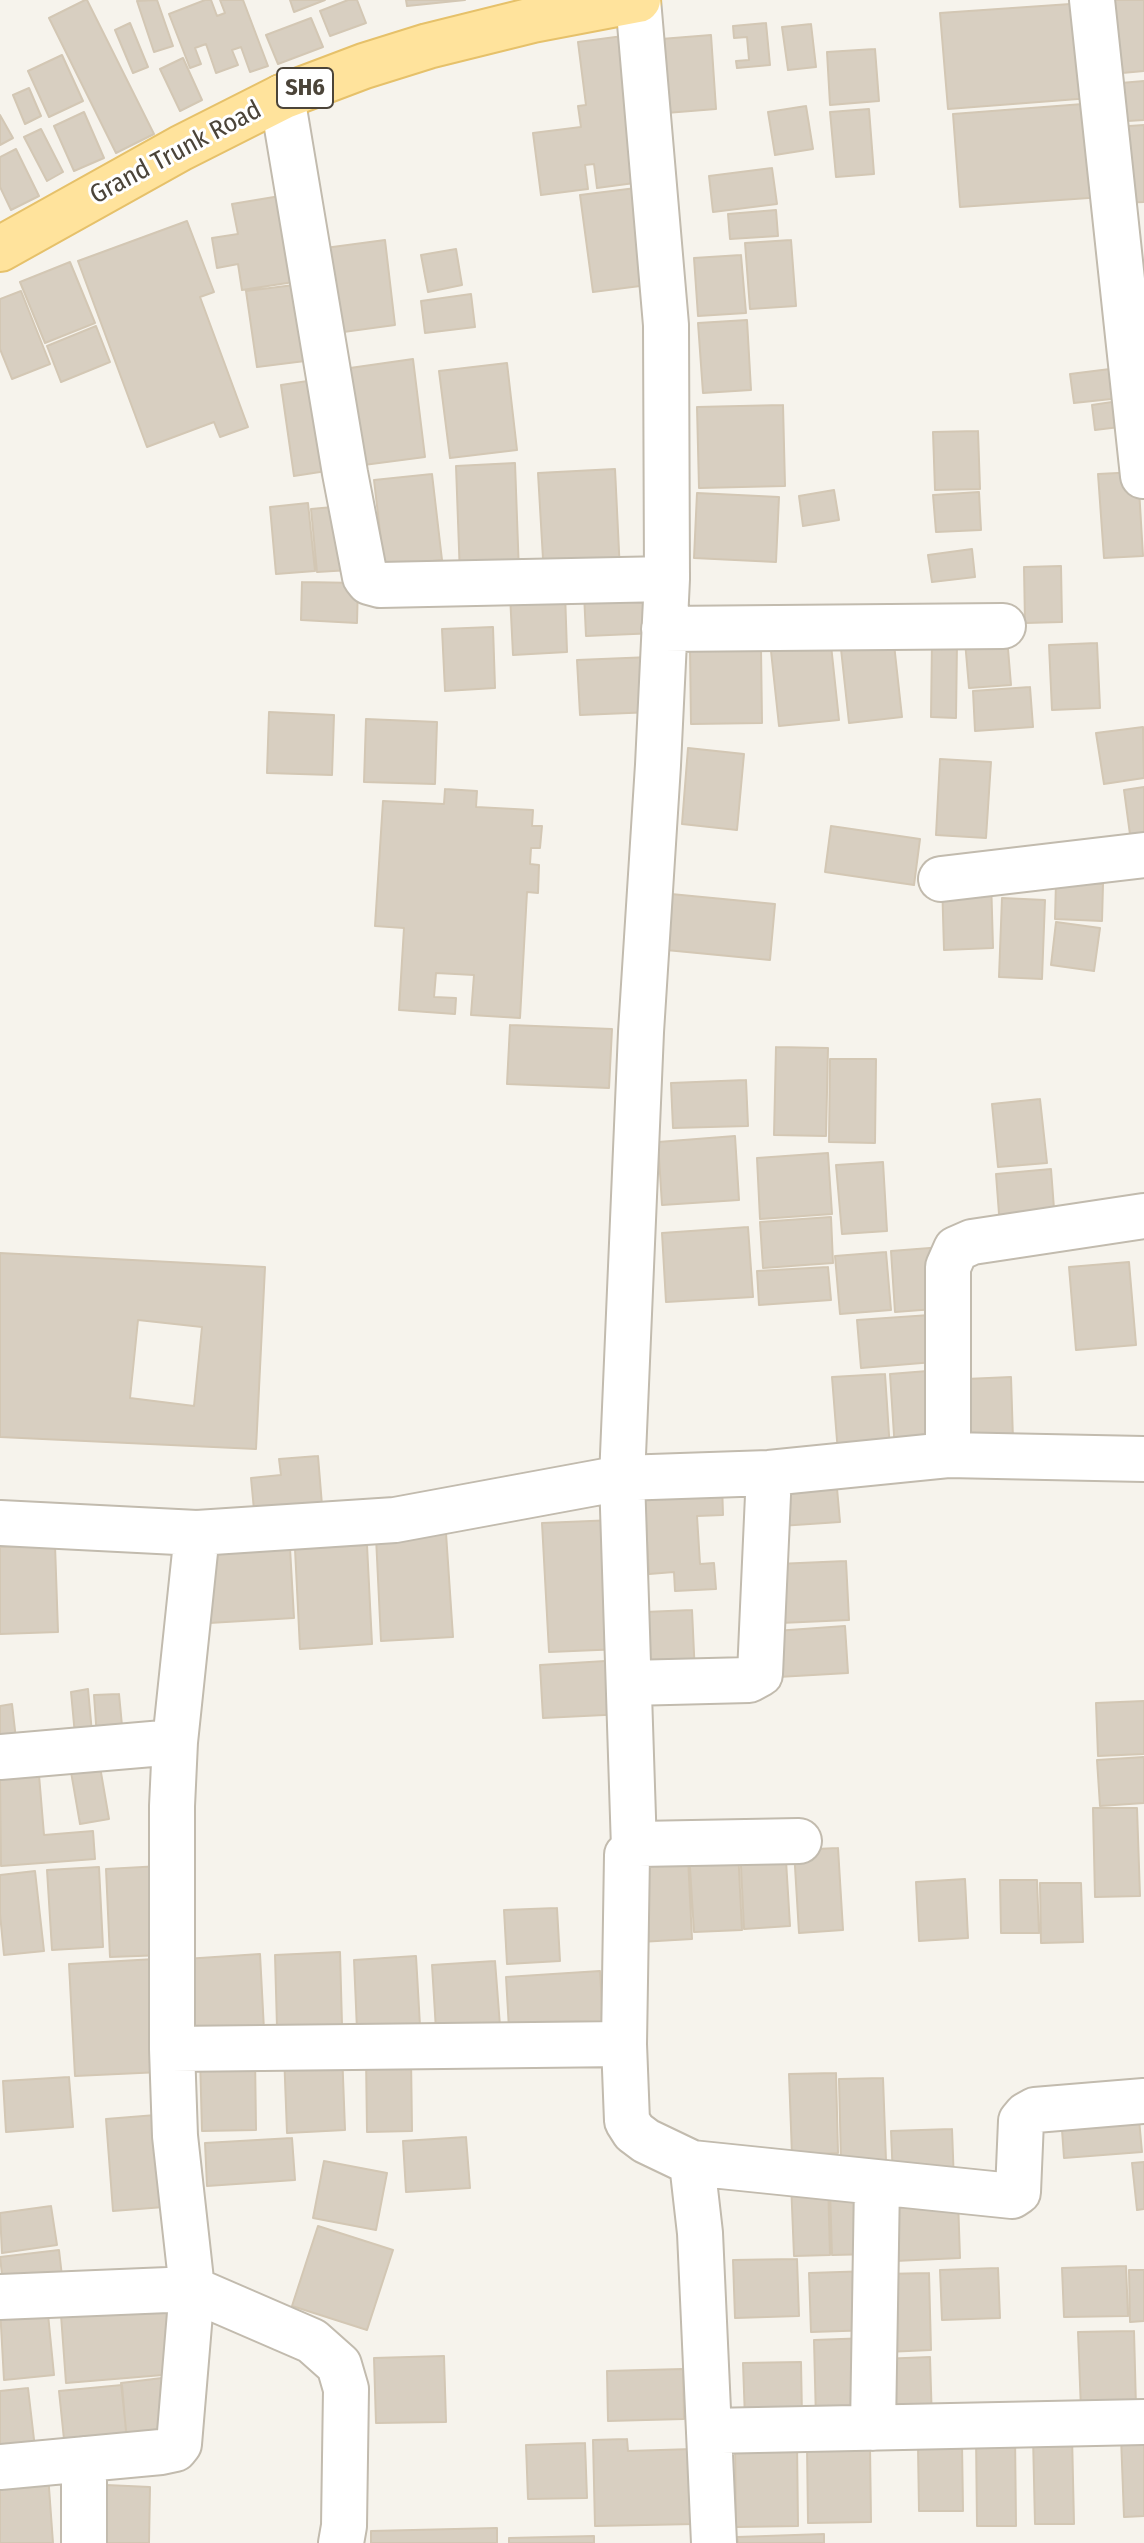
<!DOCTYPE html>
<html>
<head>
<meta charset="utf-8">
<style>
  body { margin:0 }
  canvas { display:block; background:#f6f3ec }
</style>
</head>
<body>
<canvas width="1144" height="2543"></canvas>
<script>
const context = document.querySelector('canvas').getContext('2d');
context.lineJoin = 'round';
function fill(path, color) {
  context.fillStyle = color;
  context.fill(path, 'evenodd');
}
function poly(rows) {
  const path = new Path2D();
  for (const r of rows) {
    path.moveTo(r[0], r[1]);
    for (let i = 2; i < r.length; i += 2) path.lineTo(r[i], r[i + 1]);
  }
  return path;
}
function trace(path, color, width, dash) {
  context.strokeStyle = color;
  context.lineWidth = width;
  context.lineCap = dash ? 'butt' : 'round';
  context.setLineDash(dash || []);
  context.stroke(path);
}
function write(font, color, halo, rows, align = 'center') {
  context.font = font + ' "Fira Sans Condensed",sans-serif';
  context.lineWidth = 6;
  context.setLineDash([]);
  context.textBaseline = 'middle';
  context.strokeStyle = halo;
  context.fillStyle = color;
  for (const [text, x, y, turn = 0] of rows) {
    context.save();
    context.translate(x, y);
    context.rotate((+turn || 0) * Math.PI / 180);
    context.textAlign = isNaN(turn) ? turn : align;
    if (halo) context.strokeText(text, 0, 0);
    context.fillText(text, 0, 0);
    context.restore();
  }
}
const building = poly([
  [85,0,87,0,154,134,116,153,49,18,85,0],
  [157,0,173,46,154,52,137,1,157,0],
  [205,0,211,0,217,16,225,13,220,0,243,0,268,66,250,72,241,47,232,50,238,65,216,73,206,44,195,48,201,64,190,68,169,14,205,0],
  [290,0,325,0,294,12,290,0],
  [348,0,357,0,366,23,330,36,320,11,348,0],
  [406,0,465,0,407,6,406,0],
  [1105,0,1144,0,1144,71,1111,74,1105,0],
  [1085,3,1091,98,948,109,940,13,1085,3],
  [311,18,323,47,278,64,266,35,311,18],
  [130,23,148,67,133,73,115,30,130,23],
  [766,23,770,65,737,68,736,61,749,60,747,37,734,38,733,26,766,23],
  [811,24,816,67,788,70,782,27,811,24],
  [711,35,716,109,666,113,661,39,711,35],
  [623,36,642,182,597,188,594,164,585,165,588,189,541,195,533,133,581,127,578,106,586,105,578,42,623,36],
  [875,49,879,101,830,105,827,52,875,49],
  [62,55,83,101,49,117,28,71,62,55],
  [183,58,202,100,180,111,160,69,183,58],
  [1144,81,1144,120,1111,122,1109,84,1144,81],
  [29,88,41,116,25,124,13,95,29,88],
  [1096,103,1103,197,960,207,953,114,1096,103],
  [806,106,813,149,775,155,768,112,806,106],
  [869,109,874,174,836,177,830,112,869,109],
  [84,112,104,158,74,171,54,126,84,112],
  [0,115,13,138,0,145,0,115],
  [1144,125,1144,202,1119,203,1114,127,1144,125],
  [41,129,63,172,47,181,24,137,41,129],
  [16,149,39,196,11,210,0,187,0,157,16,149],
  [772,168,777,204,713,212,709,176,772,168],
  [644,187,656,284,593,292,580,195,644,187],
  [286,195,300,281,242,290,238,264,217,268,212,238,238,234,232,204,286,195],
  [776,210,778,236,730,239,728,214,776,210],
  [187,221,214,292,200,297,248,427,220,437,214,422,147,447,78,261,187,221],
  [385,240,395,325,336,333,325,248,385,240],
  [791,240,796,306,750,309,745,243,791,240],
  [456,249,462,285,428,292,421,255,456,249],
  [741,255,746,313,698,316,694,258,741,255],
  [70,262,95,323,45,343,20,282,70,262],
  [302,284,313,360,257,367,246,291,302,284],
  [21,291,50,364,12,379,0,349,0,299,21,291],
  [471,294,475,327,425,333,421,301,471,294],
  [747,320,751,390,703,393,698,323,747,320],
  [96,326,110,362,61,382,47,346,96,326],
  [413,359,425,457,356,466,343,369,413,359],
  [507,363,517,450,450,458,439,371,507,363],
  [1126,367,1130,397,1074,403,1070,374,1126,367],
  [321,379,333,470,294,476,281,385,321,379],
  [1132,399,1136,425,1095,430,1092,405,1132,399],
  [783,405,785,486,699,488,697,407,783,405],
  [978,431,980,489,935,490,933,432,978,431],
  [515,463,519,573,460,576,456,466,515,463],
  [615,469,620,572,544,576,538,473,615,469],
  [1138,472,1143,556,1104,558,1098,474,1138,472],
  [432,474,442,560,384,566,374,480,432,474],
  [834,490,839,520,803,526,799,496,834,490],
  [979,492,981,530,936,532,933,495,979,492],
  [697,493,779,497,776,562,694,558,697,493],
  [308,503,315,571,276,574,270,507,308,503],
  [344,506,350,570,317,572,311,509,344,506],
  [972,549,975,577,932,582,928,555,972,549],
  [1061,566,1062,622,1025,623,1024,567,1061,566],
  [302,582,358,583,357,623,301,620,302,582],
  [656,589,657,633,586,636,584,593,656,589],
  [565,592,567,652,513,655,510,594,565,592],
  [493,627,495,688,445,691,442,629,493,627],
  [1007,637,1011,685,969,688,965,641,1007,637],
  [932,640,957,641,956,718,931,717,932,640],
  [1097,643,1100,708,1052,710,1049,645,1097,643],
  [894,644,902,717,849,723,841,649,894,644],
  [831,645,839,720,779,726,771,651,831,645],
  [761,648,762,723,691,724,690,649,761,648],
  [651,657,653,712,580,715,577,660,651,657],
  [1030,687,1033,727,975,731,973,691,1030,687],
  [269,712,334,715,332,775,267,773,269,712],
  [366,719,437,722,435,784,364,782,366,719],
  [1143,727,1144,778,1104,784,1096,733,1143,727],
  [688,748,744,754,737,830,682,824,688,748],
  [940,759,991,762,986,838,936,835,940,759],
  [1144,787,1144,848,1132,849,1124,790,1144,787],
  [445,789,477,791,476,807,533,810,532,826,542,826,540,848,531,848,530,864,539,865,538,893,527,892,520,1018,471,1015,474,975,436,973,434,997,456,998,455,1014,399,1010,404,928,375,926,383,801,444,804,445,789],
  [831,826,920,839,914,885,825,872,831,826],
  [991,878,993,948,944,950,942,880,991,878],
  [1056,882,1103,884,1102,921,1055,919,1056,882],
  [671,894,775,904,770,960,666,950,671,894],
  [1002,898,1045,900,1042,979,999,977,1002,898],
  [1056,922,1100,928,1094,971,1051,965,1056,922],
  [510,1025,612,1029,609,1088,507,1084,510,1025],
  [776,1047,828,1048,826,1136,774,1135,776,1047],
  [830,1059,876,1059,875,1143,829,1142,830,1059],
  [746,1080,748,1126,673,1128,671,1083,746,1080],
  [1040,1099,1047,1163,998,1167,992,1104,1040,1099],
  [735,1136,739,1200,662,1205,658,1142,735,1136],
  [828,1153,832,1214,760,1219,757,1158,828,1153],
  [883,1162,887,1231,842,1234,836,1165,883,1162],
  [1051,1169,1055,1222,1000,1227,996,1174,1051,1169],
  [831,1217,833,1263,763,1268,760,1222,831,1217],
  [748,1227,753,1297,666,1302,662,1233,748,1227],
  [943,1247,948,1308,895,1312,891,1251,943,1247],
  [886,1252,891,1310,840,1314,835,1256,886,1252],
  [0,1253,265,1267,256,1449,0,1437,0,1253],
  [138,1320,202,1327,194,1406,130,1398,138,1320],
  [1129,1262,1136,1345,1076,1350,1069,1267,1129,1262],
  [828,1267,831,1300,759,1305,757,1271,828,1267],
  [930,1315,934,1362,861,1368,857,1320,930,1315],
  [940,1370,946,1446,895,1450,890,1374,940,1370],
  [885,1374,890,1450,838,1453,832,1377,885,1374],
  [1011,1377,1013,1440,968,1442,966,1379,1011,1377],
  [318,1456,322,1505,254,1510,251,1478,281,1475,279,1459,318,1456],
  [836,1477,840,1522,780,1526,777,1481,836,1477],
  [722,1484,723,1515,697,1516,700,1564,714,1563,716,1589,675,1591,674,1572,649,1574,644,1489,722,1484],
  [615,1520,622,1649,549,1652,542,1523,615,1520],
  [446,1533,453,1637,381,1641,376,1537,446,1533],
  [55,1545,58,1632,0,1634,0,1547,55,1545],
  [367,1545,372,1644,300,1649,295,1549,367,1545],
  [290,1548,294,1618,209,1623,205,1553,290,1548],
  [846,1561,849,1620,780,1623,777,1564,846,1561],
  [692,1610,695,1675,648,1677,645,1612,692,1610],
  [845,1626,848,1673,778,1677,775,1631,845,1626],
  [622,1660,625,1714,543,1718,540,1665,622,1660],
  [88,1689,92,1733,75,1735,71,1692,88,1689],
  [119,1694,123,1736,97,1738,94,1695,119,1694],
  [1144,1701,1144,1754,1098,1756,1096,1703,1144,1701],
  [12,1704,16,1739,0,1741,0,1706,12,1704],
  [1144,1757,1144,1803,1100,1806,1097,1760,1144,1757],
  [99,1761,109,1819,80,1824,70,1766,99,1761],
  [39,1775,44,1835,93,1831,95,1859,1,1866,0,1778,39,1775],
  [1093,1808,1137,1808,1140,1896,1095,1897,1093,1808],
  [785,1844,790,1926,744,1929,740,1846,785,1844],
  [838,1848,843,1930,799,1933,794,1850,838,1848],
  [738,1849,742,1930,694,1932,689,1852,738,1849],
  [688,1857,692,1939,640,1942,636,1859,688,1857],
  [161,1866,165,1955,110,1957,106,1869,161,1866],
  [99,1867,103,1947,52,1950,47,1870,99,1867],
  [35,1871,44,1951,4,1955,0,1914,0,1875,35,1871],
  [965,1879,968,1938,919,1941,916,1882,965,1879],
  [1000,1880,1037,1880,1039,1933,1001,1933,1000,1880],
  [1040,1883,1081,1883,1083,1942,1041,1943,1040,1883],
  [557,1908,560,1961,507,1964,504,1910,557,1908],
  [340,1952,342,2025,277,2027,275,1955,340,1952],
  [260,1954,264,2030,189,2034,185,1959,260,1954],
  [416,1956,420,2026,357,2030,354,1960,416,1956],
  [155,1959,161,2072,75,2076,69,1964,155,1959],
  [495,1961,500,2026,436,2030,432,1965,495,1961],
  [600,1971,603,2025,509,2029,506,1977,600,1971],
  [342,2051,345,2130,287,2133,284,2053,342,2051],
  [255,2055,256,2130,202,2131,200,2057,255,2055],
  [366,2056,411,2056,412,2131,367,2132,366,2056],
  [836,2073,838,2153,792,2155,789,2074,836,2073],
  [69,2077,73,2127,6,2132,3,2081,69,2077],
  [883,2078,886,2161,841,2162,839,2079,883,2078],
  [1138,2108,1142,2152,1064,2158,1061,2116,1138,2108],
  [156,2115,164,2207,113,2211,106,2119,156,2115],
  [952,2129,954,2183,893,2178,891,2131,952,2129],
  [466,2137,470,2188,406,2192,403,2141,466,2137],
  [292,2138,295,2180,207,2186,205,2143,292,2138],
  [324,2161,387,2173,376,2230,313,2218,324,2161],
  [1144,2162,1144,2209,1137,2210,1132,2163,1144,2162],
  [828,2181,830,2255,794,2256,791,2182,828,2181],
  [872,2190,874,2254,832,2255,830,2191,872,2190],
  [958,2200,960,2258,895,2261,893,2202,958,2200],
  [51,2206,57,2245,2,2253,0,2213,51,2206],
  [318,2226,393,2250,367,2330,292,2306,318,2226],
  [59,2250,63,2285,4,2292,0,2257,59,2250],
  [797,2259,799,2316,735,2318,733,2260,797,2259],
  [1126,2266,1128,2316,1064,2317,1062,2268,1126,2266],
  [998,2268,1000,2318,942,2320,940,2270,998,2268],
  [1129,2270,1144,2270,1144,2321,1130,2322,1129,2270],
  [871,2271,874,2330,811,2332,809,2273,871,2271],
  [929,2273,931,2350,886,2352,884,2274,929,2273],
  [47,2304,54,2375,4,2380,0,2308,47,2304],
  [170,2307,175,2374,66,2383,61,2315,170,2307],
  [1134,2331,1136,2408,1081,2410,1078,2332,1134,2331],
  [869,2338,871,2418,816,2420,814,2340,869,2338],
  [444,2356,446,2422,376,2423,374,2358,444,2356],
  [930,2357,932,2422,883,2423,881,2359,930,2357],
  [801,2362,802,2417,745,2419,743,2363,801,2362],
  [683,2369,684,2419,608,2421,607,2371,683,2369],
  [170,2377,176,2443,128,2448,121,2383,170,2377],
  [122,2385,127,2443,65,2449,59,2391,122,2385],
  [28,2388,35,2448,0,2452,0,2391,28,2388],
  [1015,2434,1016,2526,977,2526,976,2435,1015,2434],
  [1072,2435,1074,2524,1035,2524,1033,2436,1072,2435],
  [1144,2436,1144,2516,1124,2517,1121,2437,1144,2436],
  [627,2439,628,2451,693,2449,695,2524,595,2526,593,2440,627,2439],
  [797,2442,798,2526,736,2527,735,2443,797,2442],
  [585,2443,587,2498,528,2499,526,2445,585,2443],
  [962,2444,963,2511,919,2511,918,2445,962,2444],
  [807,2446,870,2446,871,2522,808,2523,807,2446],
  [48,2474,53,2543,0,2543,0,2479,48,2474],
  [106,2485,150,2487,149,2543,104,2543,106,2485],
  [497,2528,497,2543,371,2543,371,2531,497,2528],
  [824,2534,824,2543,738,2543,737,2537,824,2534],
  [594,2536,594,2543,509,2543,509,2538,594,2536]
]);
const minor = poly([
  [1092,0,1143,476],
  [282,97,345,473,365,577,369,582,380,585,667,579],
  [664,629,1003,626],
  [941,879,1144,855],
  [948,1455,948,1267,956,1249,972,1242,1144,1216],
  [0,1523,197,1533,395,1520,622,1478,769,1473,948,1455,1144,1459],
  [197,1533,175,1742,172,1806,172,2049,175,2136,192,2289,312,2341,339,2365,346,2389,344,2526,341,2543],
  [629,1683,749,1680,760,1674,769,1473],
  [0,1757,175,1742],
  [634,1848,622,1478,641,1032,658,765,667,579,666,325,638,0],
  [172,2049,624,2044],
  [692,2163,646,2141,634,2132,627,2121,624,2044,627,1855,639,1844,799,1841],
  [0,2297,192,2289,179,2444,175,2449,161,2452,0,2467],
  [873,2428,877,2183],
  [710,2431,1144,2422],
  [84,2543,84,2459],
  [714,2543,700,2233,692,2163,1012,2196,1018,2192,1021,2121,1026,2115,1035,2110,1144,2101]
]);
const major = poly([
  [0,249,181,148,282,97,364,66,428,46,533,20,638,0]
]);
const shields = [
  [305,88,56]
];
const shieldNames = [
  ["SH6",305,88]
];
const streetNames = [
  ["Grand Trunk Road",176,153,-28]
];
fill(building, '#d8cfc1');
trace(building, '#d3c7b4', 2);
trace(minor, '#c2bbae', 48);
trace(major, '#e6c16a', 48);
trace(minor, '#fff', 44);
trace(major, '#ffe39c', 44);
for (const [x, y, w] of shields) {
  const box = new Path2D();
  box.roundRect(x - w / 2, y - 20, w, 40, 6);
  context.fillStyle = '#fff';
  context.fill(box);
  trace(box, '#4b4439', 2);
}
write('bold 24px', '#4b4439', null, shieldNames);
write('26px', '#4b4439', '#fff', streetNames);
</script>
</body>
</html>
